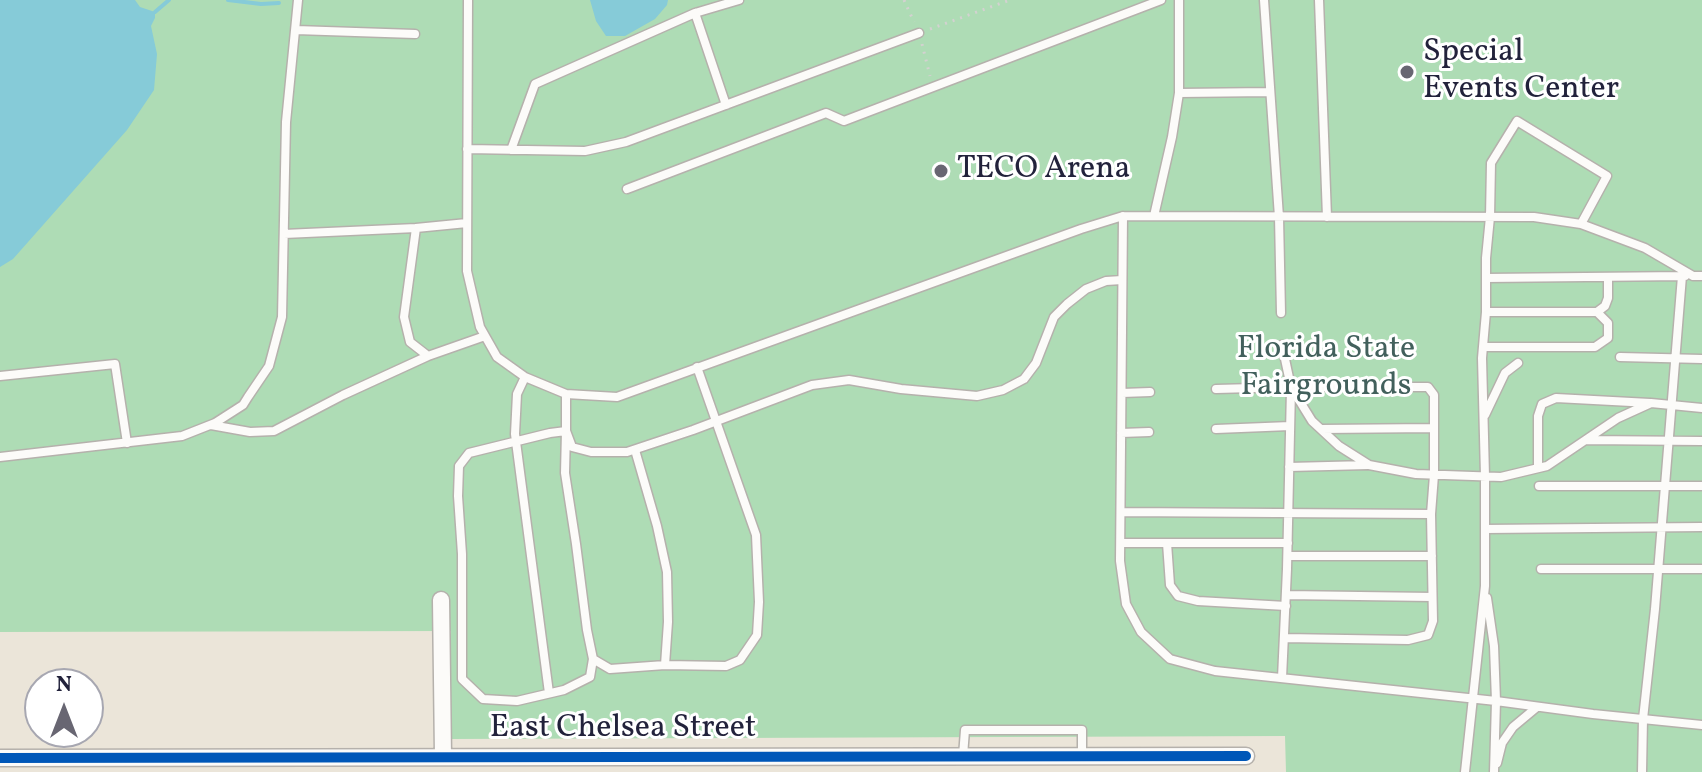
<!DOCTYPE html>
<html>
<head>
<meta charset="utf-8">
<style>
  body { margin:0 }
  #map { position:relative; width:1702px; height:772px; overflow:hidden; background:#ebe5d9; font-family:Vollkorn,serif }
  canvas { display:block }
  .north { position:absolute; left:24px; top:668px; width:80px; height:80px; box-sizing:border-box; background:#fff; border:2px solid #a7a7b1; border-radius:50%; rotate:0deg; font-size:22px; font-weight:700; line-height:32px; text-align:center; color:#22223b }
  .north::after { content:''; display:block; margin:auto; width:28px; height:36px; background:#686672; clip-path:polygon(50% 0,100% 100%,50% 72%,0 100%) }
</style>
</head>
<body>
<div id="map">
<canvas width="1702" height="772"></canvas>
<div class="north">N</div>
</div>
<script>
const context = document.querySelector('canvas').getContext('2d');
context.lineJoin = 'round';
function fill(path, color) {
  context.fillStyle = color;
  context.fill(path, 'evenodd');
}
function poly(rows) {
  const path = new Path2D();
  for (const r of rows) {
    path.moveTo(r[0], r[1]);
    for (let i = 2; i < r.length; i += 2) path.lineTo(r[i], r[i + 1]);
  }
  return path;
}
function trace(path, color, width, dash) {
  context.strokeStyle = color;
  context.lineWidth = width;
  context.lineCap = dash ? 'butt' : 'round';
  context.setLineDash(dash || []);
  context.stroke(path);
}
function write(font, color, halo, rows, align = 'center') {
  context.font = font + ' Vollkorn,serif';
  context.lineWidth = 6;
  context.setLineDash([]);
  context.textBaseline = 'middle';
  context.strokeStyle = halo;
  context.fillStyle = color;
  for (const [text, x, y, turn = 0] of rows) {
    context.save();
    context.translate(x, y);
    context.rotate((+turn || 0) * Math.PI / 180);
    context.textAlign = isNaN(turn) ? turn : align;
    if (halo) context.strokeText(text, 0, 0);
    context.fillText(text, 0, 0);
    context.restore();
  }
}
const green = poly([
  [0,0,1702,0,1702,772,1286,772,1285,736,449,739,451,631,0,632]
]);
const water = poly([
  [0,0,135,0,140,7,155,12,155,18,151,26,157,54,154,90,127,130,13,259,0,267],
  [590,0,668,0,667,5,655,19,625,36,606,36,596,21]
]);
const stream = poly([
  [228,0,261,4,279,3],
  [155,12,169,0]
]);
const path = poly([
  [904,0,914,22],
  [930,29,1010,0],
  [922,44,930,76]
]);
const lane = poly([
  [468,0,467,271,480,327,497,357,525,377,566,394,617,397,1081,229,1123,216,1534,217,1581,224,1645,248,1693,276,1702,276],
  [1264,0,1279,217,1281,313],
  [1319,0,1327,217],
  [695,13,739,0],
  [296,30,415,34],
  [1179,93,1270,92],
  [467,149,585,151,626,142,919,33],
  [511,150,535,84,695,13,726,105],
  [627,189,826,113,844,121,1161,0],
  [1123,216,1120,561,1126,604,1141,632,1170,659,1215,671,1496,701,1593,714,1702,725],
  [1154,216,1172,137,1179,93,1179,0],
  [467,223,416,228,404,317,410,342,428,356,485,336],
  [284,234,416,228],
  [1486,278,1685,276],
  [1597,312,1605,306,1608,298,1608,277],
  [1282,345,1291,387,1312,421,1339,446,1369,465,1416,474,1501,477,1547,466,1618,418,1651,403,1702,408],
  [1483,347,1595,347,1608,338,1608,323,1597,312,1486,312],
  [1620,357,1702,359],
  [0,376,115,364,127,443],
  [525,377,517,394,515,434,549,693],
  [1216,389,1291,387,1428,387,1434,395,1434,475,1431,514],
  [1122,393,1150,392],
  [566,394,566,431,572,447,591,452,627,452,693,430,812,385,849,380,901,389,977,396,1003,390,1024,379,1036,363,1054,317,1067,304,1086,289,1106,281,1122,280],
  [1485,415,1505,373,1518,363],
  [211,425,250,432,274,431,343,395,428,356],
  [1216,429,1290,426],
  [1321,429,1434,428],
  [1121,433,1149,432],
  [1586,440,1702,441],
  [635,450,657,526,667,572,668,622,665,665],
  [0,457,182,436,215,423,243,405,248,397,269,366,282,317,286,122,298,0],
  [1289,467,1368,465],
  [1538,468,1538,416,1542,404,1556,398,1650,403],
  [1539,486,1702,486],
  [1121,512,1431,514,1433,621,1428,635,1408,640,1284,638],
  [1485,529,1702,527],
  [1121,543,1288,543],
  [1167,543,1170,585,1178,596,1198,601,1286,606],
  [1288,556,1432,556],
  [1541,569,1702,569],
  [1286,595,1432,597],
  [1487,598,1494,646,1496,701,1494,772],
  [593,659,590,677,564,690,517,701,483,699,462,679,462,554,458,496,459,466,469,453,550,433,566,431,565,473,576,544,587,630,593,659,610,669,665,665,726,666,740,660,757,635,759,602,756,535,697,367],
  [1282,678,1287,569,1291,388],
  [963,756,965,730,1082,730,1082,756],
  [1497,763,1502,743,1513,727,1537,707],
  [1465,772,1485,586,1485,476,1482,358,1486,312,1486,258,1490,217,1491,163,1517,121,1607,176,1581,224],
  [1642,772,1643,719,1655,609,1682,276]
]);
const street = poly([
  [441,600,443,756],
  [0,758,1246,756]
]);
const cycleway = poly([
  [0,758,1246,756]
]);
const markers = [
  [1407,72,8,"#686672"],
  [941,171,8,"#686672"]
];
const poiNames = [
  ["Special",1423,54],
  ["Events Center",1423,91],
  ["TECO Arena",957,171]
];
const parkNames = [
  ["Florida State",1326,351],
  ["Fairgrounds",1326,388]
];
const streetNames = [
  ["East Chelsea Street",623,730]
];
fill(green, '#aedcb5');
fill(water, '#86cbd8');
trace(stream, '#86cbd8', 4);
trace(lane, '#b5b1ac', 11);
trace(street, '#b5b1ac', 19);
trace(path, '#d3d2d0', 3, [2, 6]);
trace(lane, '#fcfbf9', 8);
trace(street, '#fcfbf9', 16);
trace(cycleway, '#0057b8', 10);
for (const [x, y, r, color] of markers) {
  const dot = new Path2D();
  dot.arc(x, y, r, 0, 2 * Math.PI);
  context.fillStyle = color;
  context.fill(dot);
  trace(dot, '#fff', 3);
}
write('32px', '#22223b', '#fff', poiNames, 'left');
write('32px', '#42605c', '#fff', parkNames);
write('32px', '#22223b', '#fff', streetNames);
</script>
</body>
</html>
